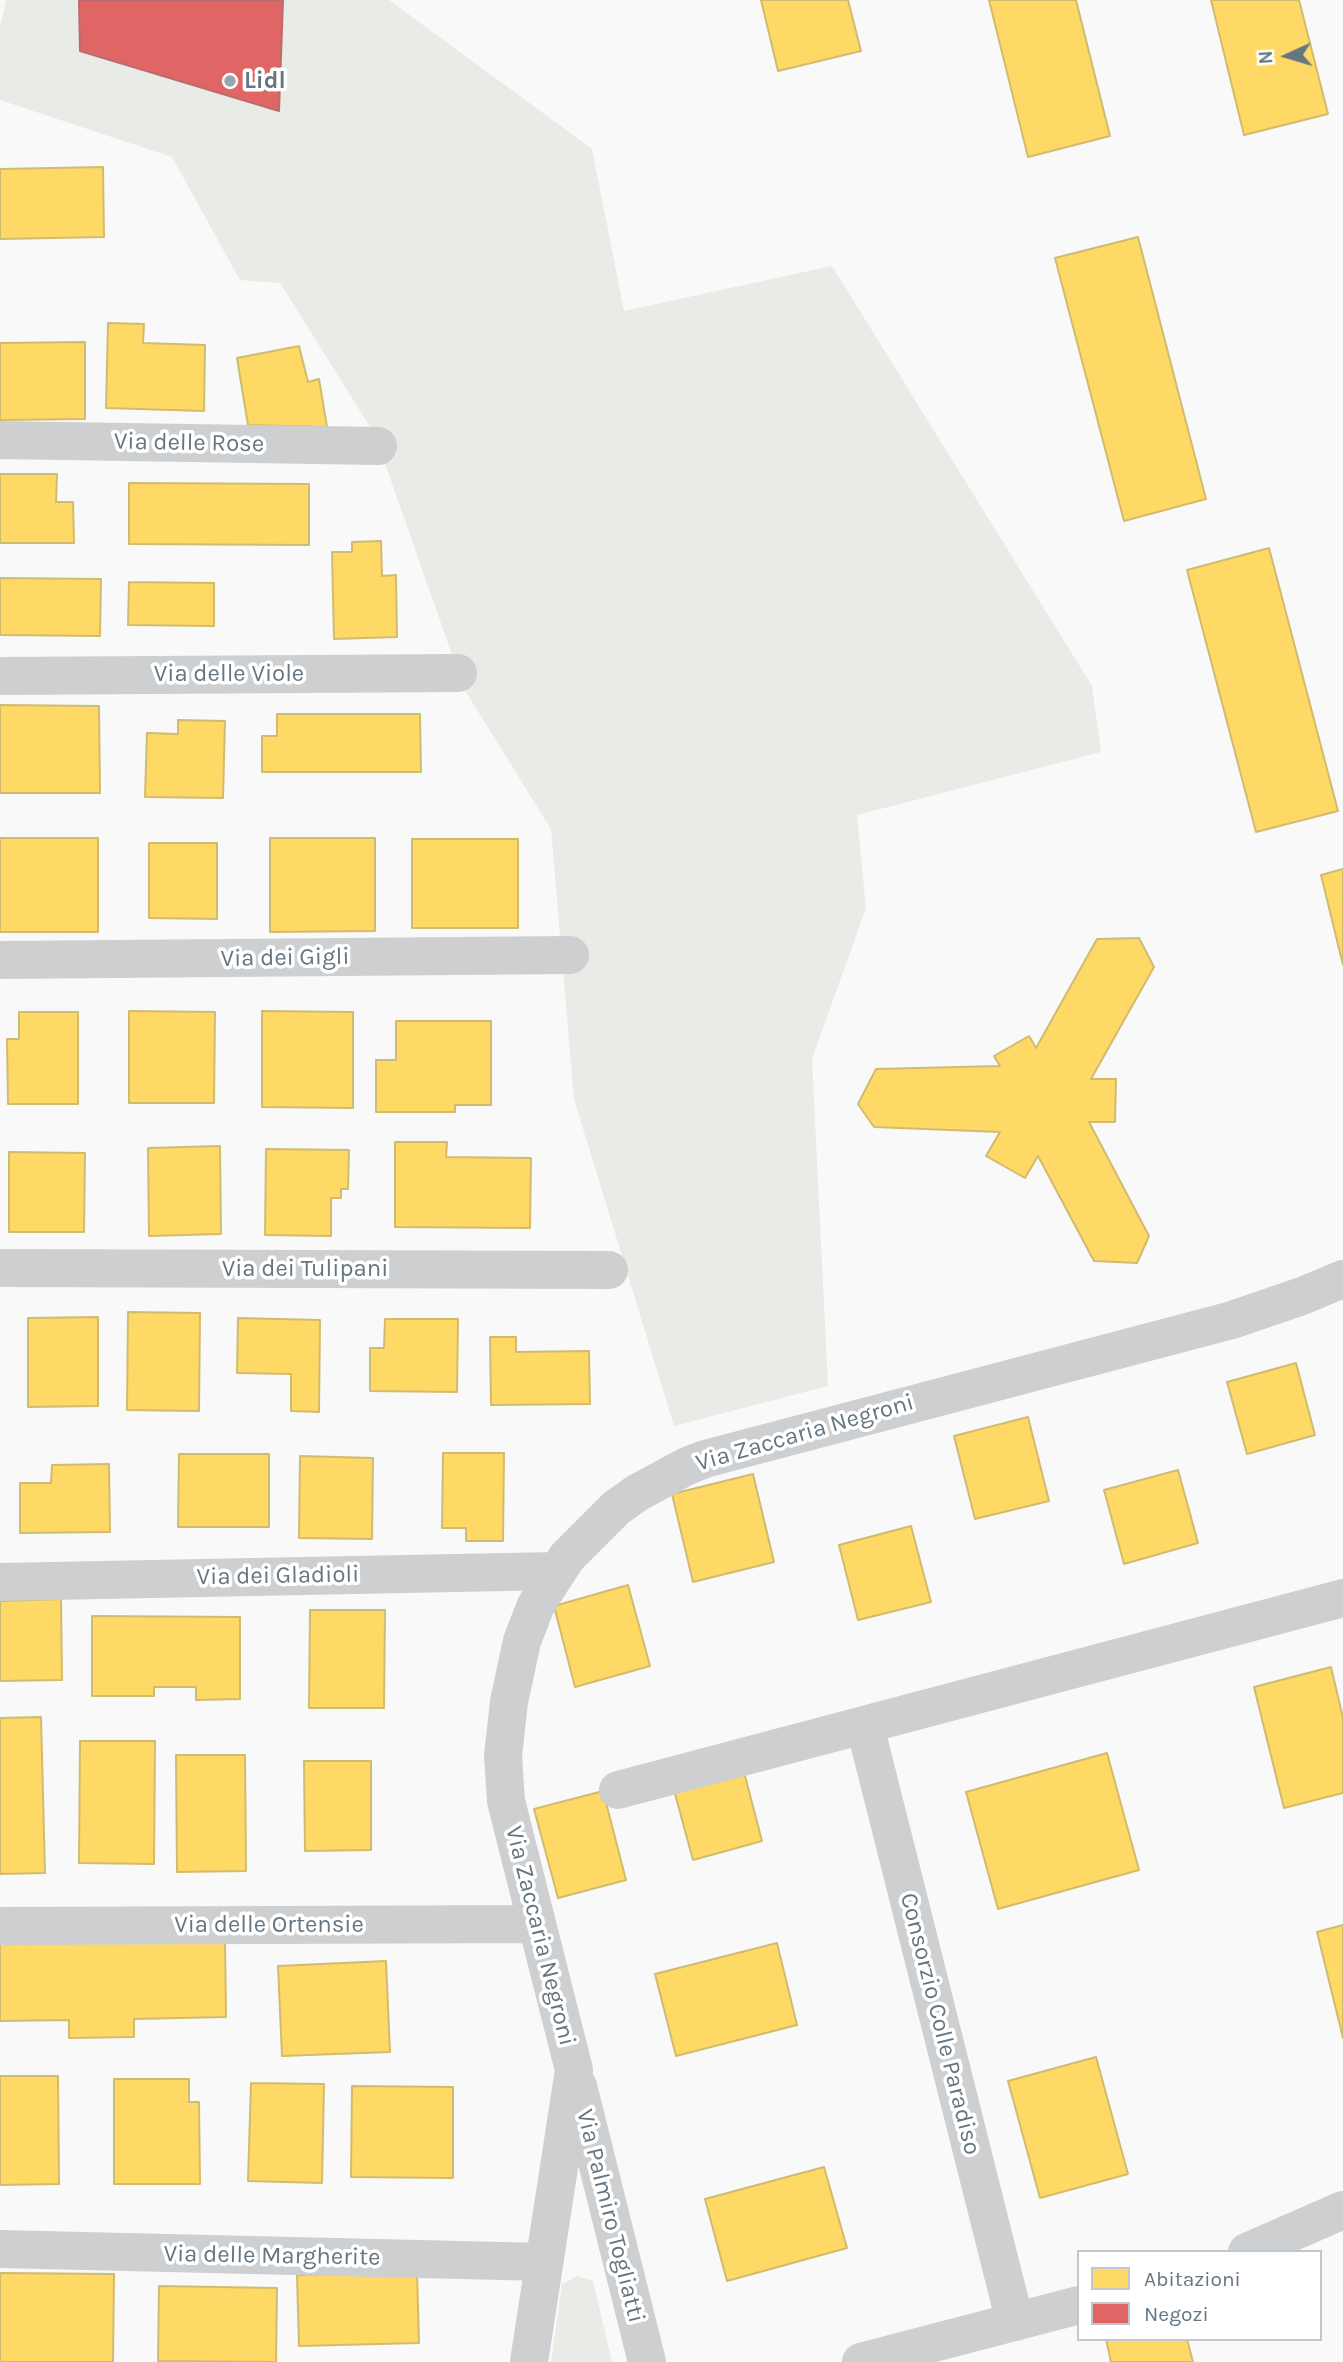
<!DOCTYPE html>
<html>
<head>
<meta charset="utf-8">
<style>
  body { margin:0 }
  #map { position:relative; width:1343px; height:2362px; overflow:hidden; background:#f9f9f9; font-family:Karla,sans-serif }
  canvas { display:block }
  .legend { position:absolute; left:1077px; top:2250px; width:245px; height:91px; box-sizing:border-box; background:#fff; border:2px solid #c1c8cd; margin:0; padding:9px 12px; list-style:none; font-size:21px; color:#657683 }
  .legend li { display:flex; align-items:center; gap:14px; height:35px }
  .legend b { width:35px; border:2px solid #c1c8cd }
  .north { position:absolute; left:1252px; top:21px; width:70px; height:70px; -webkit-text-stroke:5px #fff; paint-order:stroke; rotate:266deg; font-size:19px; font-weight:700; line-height:28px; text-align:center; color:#657683 }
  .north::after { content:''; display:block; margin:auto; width:24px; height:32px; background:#657683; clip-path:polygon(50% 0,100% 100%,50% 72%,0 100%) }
</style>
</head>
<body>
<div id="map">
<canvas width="1343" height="2362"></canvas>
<ul class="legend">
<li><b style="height:19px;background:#ffd966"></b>Abitazioni</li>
<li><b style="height:19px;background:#e06666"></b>Negozi</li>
</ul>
<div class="north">N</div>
</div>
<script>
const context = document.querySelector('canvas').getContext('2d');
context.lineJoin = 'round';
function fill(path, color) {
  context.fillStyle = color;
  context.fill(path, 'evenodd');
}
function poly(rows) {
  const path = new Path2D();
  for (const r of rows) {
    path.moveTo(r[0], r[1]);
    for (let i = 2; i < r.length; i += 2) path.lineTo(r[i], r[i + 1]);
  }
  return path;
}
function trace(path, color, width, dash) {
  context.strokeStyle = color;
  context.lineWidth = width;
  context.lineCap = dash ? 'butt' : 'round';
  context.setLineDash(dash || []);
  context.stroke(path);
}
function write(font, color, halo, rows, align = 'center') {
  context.font = font + ' Karla,sans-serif';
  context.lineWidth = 7;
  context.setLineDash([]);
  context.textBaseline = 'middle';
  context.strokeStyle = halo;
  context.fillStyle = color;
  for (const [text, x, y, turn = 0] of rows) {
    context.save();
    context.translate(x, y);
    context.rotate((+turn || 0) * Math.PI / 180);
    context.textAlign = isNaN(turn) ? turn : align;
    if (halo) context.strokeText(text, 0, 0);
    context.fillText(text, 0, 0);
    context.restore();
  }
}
const green = poly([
  [6,0,389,0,592,149,624,311,832,266,1092,686,1101,752,857,815,866,908,812,1059,828,1386,674,1426,574,1099,551,829,464,689,375,435,280,283,240,280,172,157,0,100,0,28],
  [577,2276,593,2281,612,2362,551,2362,562,2284]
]);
const homes = poly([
  [761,0,848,0,861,51,778,71,761,0],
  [989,0,1076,0,1110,136,1028,157,989,0],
  [1211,0,1299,0,1328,114,1244,135,1211,0],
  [103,167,104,237,0,239,0,169,103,167],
  [1138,237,1206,499,1124,521,1055,258,1138,237],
  [108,323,144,324,143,343,205,345,204,411,106,408,108,323],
  [85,342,85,419,0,420,0,343,85,342],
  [299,346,308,382,319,379,327,427,248,425,237,358,299,346],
  [0,474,57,474,56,502,73,502,74,543,0,543,0,474],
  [129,483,309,484,309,545,129,544,129,483],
  [381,541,382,576,396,575,397,637,334,639,332,552,352,552,352,542,381,541],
  [1269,548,1338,811,1256,832,1187,570,1269,548],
  [0,578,101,579,100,636,0,635,0,578],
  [129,582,214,583,214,626,128,625,129,582],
  [0,705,99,706,100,793,0,793,0,705],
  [277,714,420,714,421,772,262,772,262,736,277,736,277,714],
  [178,720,225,721,223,798,145,797,147,733,178,734,178,720],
  [0,838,98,838,98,932,0,932,0,838],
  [270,838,375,838,375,931,270,932,270,838],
  [412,839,518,839,518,928,412,928,412,839],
  [149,843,217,843,217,919,149,918,149,843],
  [1343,869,1343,965,1321,875,1343,869],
  [1139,938,1154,967,1091,1079,1116,1079,1115,1122,1089,1122,1149,1236,1137,1263,1094,1261,1038,1156,1025,1178,986,1156,1000,1132,874,1127,858,1104,876,1069,1000,1066,994,1056,1029,1036,1036,1048,1097,939,1139,938],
  [129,1011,215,1012,214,1103,129,1103,129,1011],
  [262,1011,353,1012,353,1108,262,1107,262,1011],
  [19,1012,78,1012,78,1104,8,1104,7,1039,19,1039,19,1012],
  [396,1021,491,1021,491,1105,455,1105,455,1112,376,1112,376,1060,396,1060,396,1021],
  [395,1142,447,1142,446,1157,531,1158,530,1228,395,1227,395,1142],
  [220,1146,221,1234,149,1236,148,1148,220,1146],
  [266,1149,349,1150,348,1189,341,1189,341,1198,331,1198,331,1236,265,1235,266,1149],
  [9,1152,85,1153,84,1232,9,1232,9,1152],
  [128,1312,200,1313,199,1411,127,1410,128,1312],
  [98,1317,98,1406,28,1407,28,1318,98,1317],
  [238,1318,320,1320,319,1412,291,1411,291,1374,237,1373,238,1318],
  [385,1319,458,1319,457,1392,370,1391,370,1348,384,1348,385,1319],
  [490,1337,516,1337,516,1352,589,1351,590,1404,491,1405,490,1337],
  [1296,1363,1315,1435,1247,1454,1227,1382,1296,1363],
  [1028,1417,1049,1501,975,1519,954,1436,1028,1417],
  [443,1453,504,1453,503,1541,466,1541,466,1528,442,1528,443,1453],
  [179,1454,269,1454,269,1527,178,1527,179,1454],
  [300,1456,373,1458,372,1539,299,1538,300,1456],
  [109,1464,110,1532,20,1533,20,1483,51,1483,52,1465,109,1464],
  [1178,1470,1198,1543,1124,1564,1104,1490,1178,1470],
  [753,1474,774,1562,693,1582,672,1494,753,1474],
  [911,1526,931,1602,858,1620,839,1545,911,1526],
  [628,1585,650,1666,575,1687,554,1606,628,1585],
  [61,1599,62,1680,0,1681,0,1601,61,1599],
  [310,1610,385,1610,384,1708,309,1708,310,1610],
  [92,1616,240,1617,240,1699,196,1700,196,1687,154,1687,154,1696,92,1696,92,1616],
  [1331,1667,1343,1718,1343,1793,1284,1808,1254,1687,1331,1667],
  [41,1717,45,1873,0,1874,0,1718,41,1717],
  [80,1741,155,1741,154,1864,79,1863,80,1741],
  [1107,1753,1139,1870,998,1909,966,1792,1107,1753],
  [176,1755,245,1755,246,1871,177,1872,176,1755],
  [304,1761,371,1761,371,1850,305,1851,304,1761],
  [744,1772,762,1841,693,1860,674,1790,744,1772],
  [603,1791,626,1880,558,1898,534,1809,603,1791],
  [1343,1925,1343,2038,1317,1932,1343,1925],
  [225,1939,226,2017,134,2019,134,2037,69,2038,69,2020,0,2021,0,1941,225,1939],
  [777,1943,797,2025,676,2056,655,1974,777,1943],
  [386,1961,390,2052,282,2056,278,1966,386,1961],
  [1096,2057,1128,2174,1040,2198,1008,2081,1096,2057],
  [0,2076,58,2076,59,2184,0,2185,0,2076],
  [114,2079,189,2079,189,2102,199,2102,200,2184,114,2184,114,2079],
  [251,2083,324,2084,322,2183,248,2181,251,2083],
  [352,2086,453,2087,453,2178,351,2177,352,2086],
  [824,2167,847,2248,727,2281,705,2199,824,2167],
  [417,2272,419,2343,299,2346,297,2275,417,2272],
  [0,2273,114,2274,113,2362,0,2362,0,2273],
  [159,2286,277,2288,276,2362,158,2361,159,2286],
  [1106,2339,1187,2339,1193,2362,1111,2362,1106,2339]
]);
const shops = poly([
  [79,0,283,0,279,111,80,51,79,0]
]);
const minor = poly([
  [0,440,378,446],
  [0,676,458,673],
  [0,960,570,955],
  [0,1268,609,1270],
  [0,1582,557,1571],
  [865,1726,1015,2322],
  [618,1790,1343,1598],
  [0,1926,537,1924],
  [578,2086,647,2362],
  [0,2249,544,2262],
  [1247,2252,1343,2210],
  [529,2362,574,2070,506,1801,503,1756,509,1702,522,1641,536,1605,567,1557,616,1508,637,1493,687,1466,705,1459,1232,1320,1302,1296,1343,1279],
  [861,2362,1079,2305]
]);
const markers = [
  [230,81,7,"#99a4ac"]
];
const poiNames = [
  ["Lidl",244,81]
];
const streetNames = [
  ["Via delle Rose",189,443,1],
  ["Via delle Viole",229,674],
  ["Via dei Gigli",285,958,-1],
  ["Via dei Tulipani",305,1269],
  ["Via Zaccaria Negroni",805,1433,-16],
  ["Via dei Gladioli",278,1576,-1],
  ["Via delle Ortensie",269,1925],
  ["Via Zaccaria Negroni",540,1936,76],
  ["Consorzio Colle Paradiso",940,2024,76],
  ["Via Palmiro Togliatti",610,2216,76],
  ["Via delle Margherite",272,2256,1]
];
fill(green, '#e8ebe6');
fill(homes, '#ffd966');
trace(homes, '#d1bb6f', 2);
fill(shops, '#e06666');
trace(shops, '#bb6b6f', 2);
trace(minor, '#cecfd0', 38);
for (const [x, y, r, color] of markers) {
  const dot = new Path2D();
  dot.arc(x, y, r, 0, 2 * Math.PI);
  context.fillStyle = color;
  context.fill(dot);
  trace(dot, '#fff', 2.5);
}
write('bold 24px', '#657683', '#fff', poiNames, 'left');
write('24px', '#657683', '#fff', streetNames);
</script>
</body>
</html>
